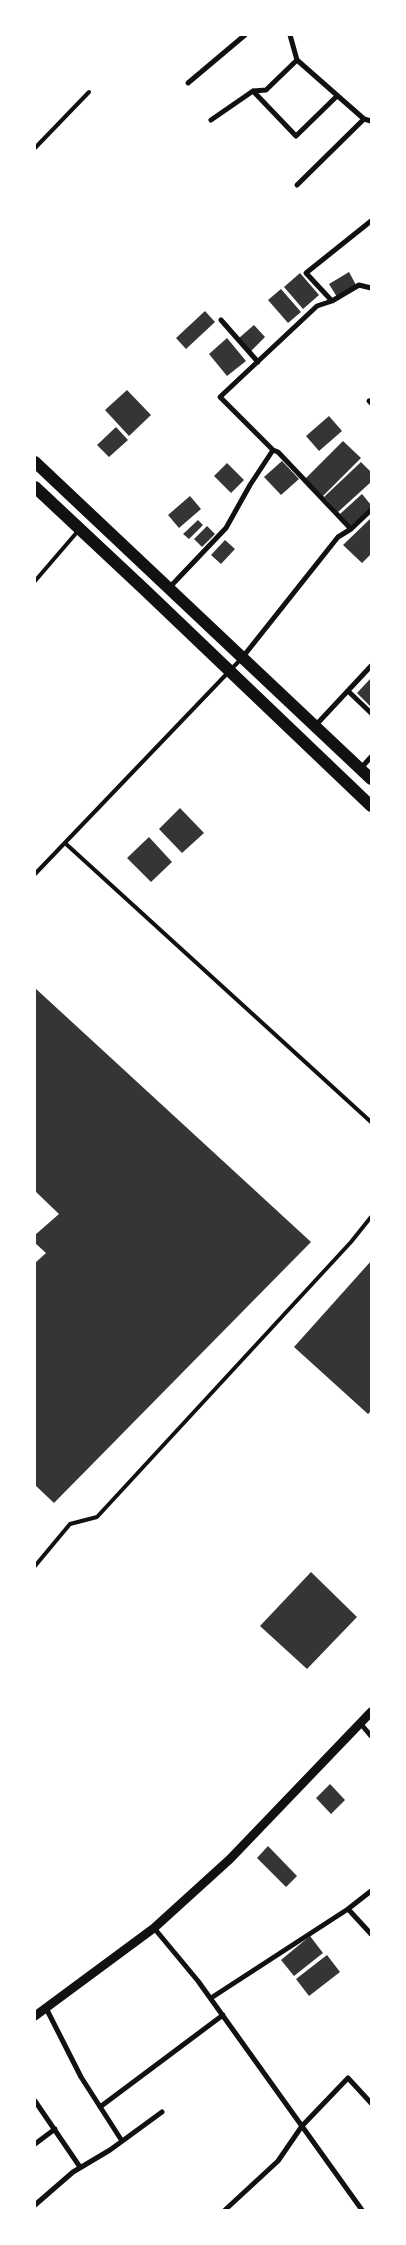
<!DOCTYPE html>
<html>
<head>
<meta charset="utf-8">
<style>
  body { margin:0 }
  #map { position:relative; width:406px; height:2245px; overflow:hidden; background:#fff; font-family:Jost,sans-serif }
  canvas { display:block }
  .frame { position:absolute; inset:0; border:36px solid #fff; pointer-events:none }
</style>
</head>
<body>
<div id="map">
<canvas width="406" height="2245"></canvas>
<div class="frame"></div>
</div>
<script>
const context = document.querySelector('canvas').getContext('2d');
context.lineJoin = 'round';
function fill(path, color) {
  context.fillStyle = color;
  context.fill(path, 'evenodd');
}
function poly(rows) {
  const path = new Path2D();
  for (const r of rows) {
    path.moveTo(r[0], r[1]);
    for (let i = 2; i < r.length; i += 2) path.lineTo(r[i], r[i + 1]);
  }
  return path;
}
function trace(path, color, width, dash) {
  context.strokeStyle = color;
  context.lineWidth = width;
  context.lineCap = dash ? 'butt' : 'round';
  context.setLineDash(dash || []);
  context.stroke(path);
}
const building = poly([
  [349,272,356,285,337,297,329,284],
  [300,273,319,295,303,309,284,287],
  [281,289,301,312,288,323,268,300],
  [205,311,215,322,186,349,176,338],
  [254,325,265,337,251,351,239,338],
  [227,338,246,361,227,376,209,354],
  [127,390,151,415,129,436,105,410],
  [329,416,342,431,319,451,306,436],
  [116,427,128,440,109,457,97,445],
  [343,441,361,458,323,496,305,479],
  [282,461,299,479,281,495,264,477],
  [361,462,371,472,371,482,338,512,324,497],
  [227,463,244,480,231,493,214,476],
  [362,494,371,505,371,508,351,526,340,514],
  [190,496,201,509,179,528,168,515],
  [371,518,371,554,362,563,343,545],
  [198,520,203,525,189,539,183,534],
  [207,526,215,534,202,547,194,539],
  [225,540,235,549,221,564,211,555],
  [371,678,371,707,357,693],
  [180,808,204,833,182,853,159,829],
  [149,837,172,862,151,882,127,858],
  [35,988,311,1242,54,1503,35,1485,35,1263,46,1253,35,1243,35,1235,59,1214,35,1191],
  [371,1261,371,1411,368,1414,294,1347],
  [311,1572,357,1617,307,1669,260,1626],
  [330,1784,345,1800,331,1814,316,1798],
  [268,1846,297,1876,286,1887,257,1858],
  [310,1936,323,1953,294,1976,281,1960],
  [327,1955,340,1972,309,1996,296,1979]
]);
const service = poly([
  [35,148,89,92],
  [35,581,78,531],
  [65,843,371,1122],
  [35,874,241,659],
  [35,1566,70,1524,97,1517,351,1242,371,1217]
]);
const minor = poly([
  [290,35,297,60,364,119,371,121],
  [188,83,245,35],
  [253,91,296,136,337,96],
  [211,120,253,91,266,90,297,60],
  [297,185,364,119],
  [371,288,359,285,332,301,317,306,220,397,273,450,278,452,351,529,371,510],
  [332,301,306,273,371,221],
  [221,320,258,362],
  [369,401,371,403],
  [169,588,226,528,250,485,273,450],
  [242,658,338,537,351,529],
  [348,691,371,713],
  [315,726,371,666],
  [361,768,371,757],
  [360,1723,371,1736],
  [348,1909,371,1934],
  [154,1928,198,1981,362,2210],
  [211,1998,348,1909,371,1891],
  [46,2008,81,2077,122,2141],
  [35,2101,80,2167],
  [100,2107,223,2015],
  [35,2144,55,2129],
  [35,2205,73,2172,110,2150,162,2112],
  [225,2210,278,2161,302,2126,348,2078,371,2103]
]);
const tertiary = poly([
  [35,2016,154,1928,230,1859,371,1712]
]);
const primary = poly([
  [35,462,371,779],
  [35,487,146,591,371,806]
]);
fill(building, '#353535');
trace(service, '#111', 4);
trace(minor, '#111', 5);
trace(tertiary, '#111', 9);
trace(primary, '#111', 12);
</script>
</body>
</html>
